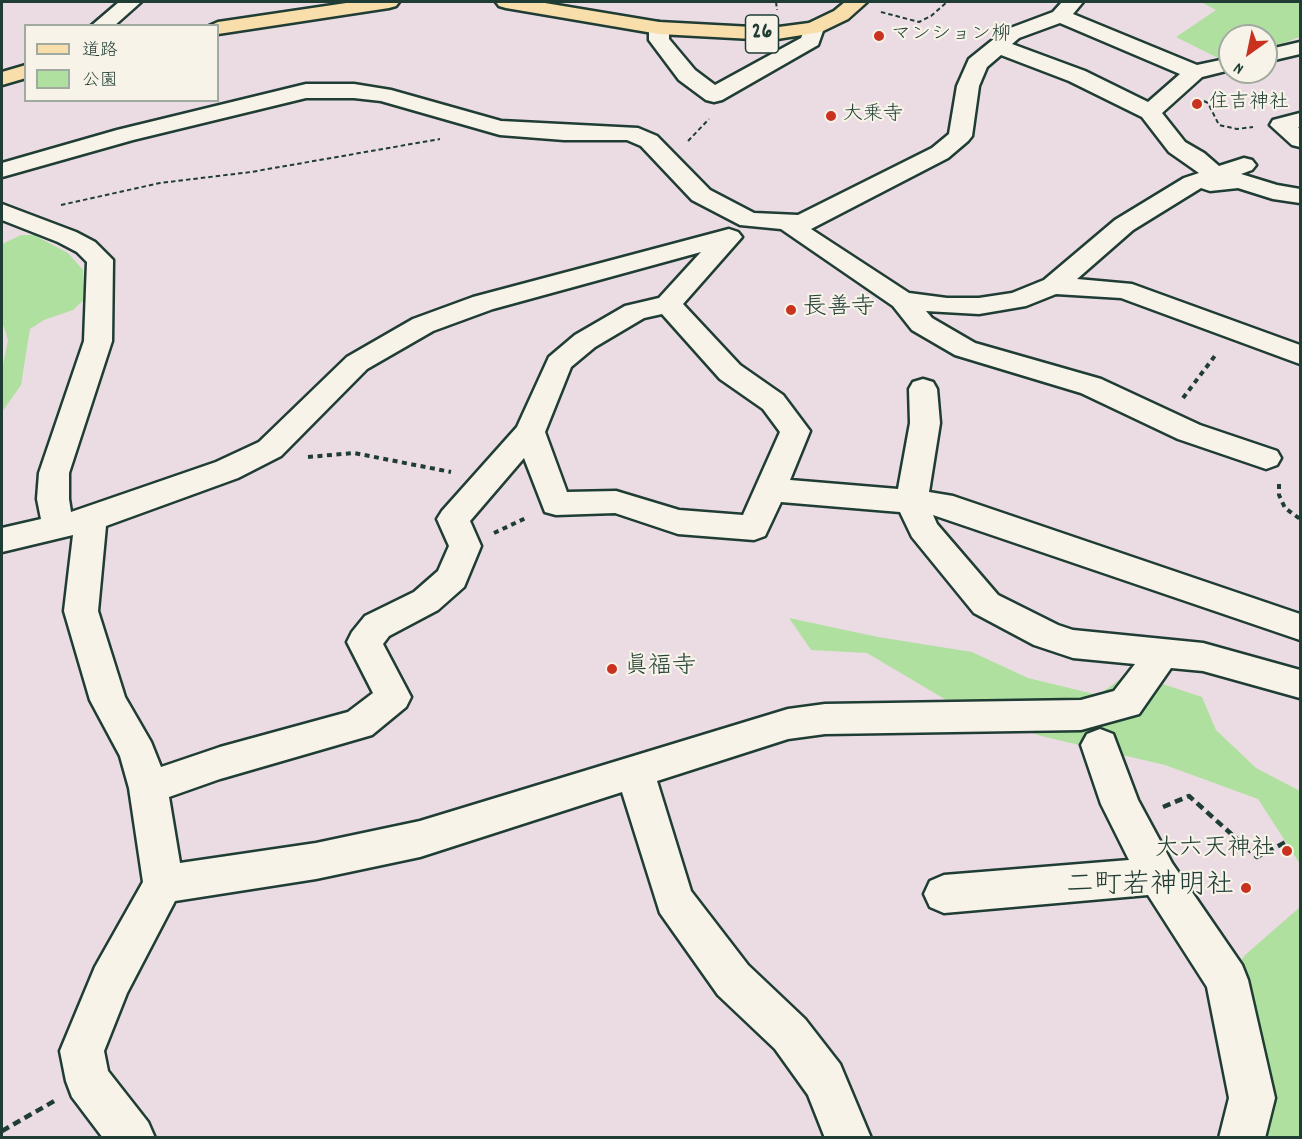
<!DOCTYPE html>
<html>
<head>
<meta charset="utf-8">
<style>
  body { margin:0 }
  #map { position:relative; width:1302px; height:1139px; overflow:hidden; background:#eadce2; font-family:Dekko,"Klee One",sans-serif }
  canvas { display:block }
  .frame { position:absolute; inset:0; border:3px solid #1f3d34; pointer-events:none }
  .legend { position:absolute; left:24px; top:24px; width:195px; height:78px; box-sizing:border-box; background:#f7f3e8; border:2px solid #a1aaa0; margin:0; padding:8px 10px; list-style:none; font-size:18px; color:#1f3d34 }
  .legend li { display:flex; align-items:center; gap:12px; height:30px }
  .legend b { width:30px; border:2px solid #a1aaa0 }
  .north { position:absolute; left:1218px; top:24px; width:60px; height:60px; box-sizing:border-box; background:#f7f3e8; border:2px solid #a1aaa0; border-radius:50%; rotate:213deg; font-size:16px; font-weight:700; line-height:24px; text-align:center; color:#1f3d34 }
  .north::after { content:''; display:block; margin:auto; width:21px; height:27px; background:#c8321e; clip-path:polygon(50% 0,100% 100%,50% 72%,0 100%) }
</style>
</head>
<body>
<div id="map">
<canvas width="1302" height="1139"></canvas>
<div class="frame"></div>
<ul class="legend">
<li><b style="height:8px;background:#f8deab"></b>道路</li>
<li><b style="height:16px;background:#b0e0a0"></b>公園</li>
</ul>
<div class="north">N</div>
</div>
<script>
const context = document.querySelector('canvas').getContext('2d');
context.lineJoin = 'round';
function fill(path, color) {
  context.fillStyle = color;
  context.fill(path, 'evenodd');
}
function poly(rows) {
  const path = new Path2D();
  for (const r of rows) {
    path.moveTo(r[0], r[1]);
    for (let i = 2; i < r.length; i += 2) path.lineTo(r[i], r[i + 1]);
  }
  return path;
}
function trace(path, color, width, dash) {
  context.strokeStyle = color;
  context.lineWidth = width;
  context.lineCap = dash ? 'butt' : 'round';
  context.setLineDash(dash || []);
  context.stroke(path);
}
function write(font, color, halo, rows, align = 'center') {
  context.font = font + ' Dekko,"Klee One",sans-serif';
  context.lineWidth = 4.5;
  context.setLineDash([]);
  context.textBaseline = 'middle';
  context.strokeStyle = halo;
  context.fillStyle = color;
  for (const [text, x, y, turn = 0] of rows) {
    context.save();
    context.translate(x, y);
    context.rotate((+turn || 0) * Math.PI / 180);
    context.textAlign = isNaN(turn) ? turn : align;
    if (halo) context.strokeText(text, 0, 0);
    context.fillText(text, 0, 0);
    context.restore();
  }
}
const green = poly([
  [1201,2,1300,2,1300,37,1266,49,1266,36,1230,36,1230,57,1220,59,1176,37,1216,10],
  [21,235,34,235,68,253,83,270,85,299,73,310,44,320,30,329,21,385,2,412,2,370,8,340,2,321,2,244],
  [789,618,878,637,972,652,1028,678,1098,695,1129,673,1202,697,1216,730,1256,768,1300,791,1300,864,1258,799,1165,765,1041,736,958,707,867,653,811,650],
  [1300,907,1300,1137,1264,1137,1220,990,1245,955]
]);
const pathFar2 = poly([
  [776,2,777,10],
  [881,12,919,22,931,16,947,2],
  [1204,101,1208,103,1219,125,1237,129,1253,127],
  [688,141,709,119],
  [61,205,160,183,251,172,440,139]
]);
const pathFar1 = poly([
  [1183,398,1217,353],
  [308,457,354,453,451,472],
  [1279,484,1279,495,1285,508,1300,519],
  [494,533,528,517]
]);
const path = poly([
  [1163,807,1189,796,1257,857,1286,842],
  [2,1131,56,1100]
]);
const minor = poly([
  [119,2,141,2,114,26,91,26,119,2],
  [1062,2,1083,2,1073,14,1197,65,1230,58,1230,70,1202,77,1162,113,1185,142,1204,153,1219,166,1244,158,1252,160,1256,165,1252,170,1241,174,1277,185,1300,189,1300,203,1273,199,1238,188,1210,191,1201,188,1133,230,1077,279,1132,284,1300,345,1300,364,1121,298,1056,294,1026,306,979,314,926,311,932,318,975,343,1101,379,1200,425,1277,451,1281,458,1277,465,1266,469,1178,439,1081,393,955,355,912,330,893,306,781,229,740,225,692,200,641,146,627,140,564,140,500,135,381,101,354,98,306,98,133,140,2,177,2,163,117,130,306,84,354,84,391,90,501,121,638,128,657,136,710,190,754,213,798,215,932,148,949,134,957,86,969,59,1005,30,1053,12,1062,2],
  [1060,23,1180,74,1148,102,1085,71,1012,44,1019,38,1060,23],
  [1001,55,1069,81,1142,117,1169,152,1199,173,1184,178,1115,220,1044,280,1012,293,979,298,947,298,909,293,811,229,948,158,968,141,972,136,979,86,987,67,1001,55],
  [659,22,666,24,669,28,669,39,695,70,715,85,801,38,807,24,814,22,821,24,824,28,818,45,722,100,714,102,706,100,679,80,649,40,649,28,652,24,659,22],
  [1300,42,1300,54,1266,62,1266,50,1300,42],
  [1300,113,1300,127,1298,127,1300,129,1300,147,1292,145,1270,125,1273,120,1300,113],
  [2,204,76,232,95,242,113,260,112,341,69,473,69,499,71,512,216,462,259,442,347,357,413,319,473,297,729,229,738,232,742,237,683,304,740,365,783,395,810,431,790,480,898,489,910,423,909,389,913,382,923,379,933,382,937,389,940,423,929,492,953,496,1300,614,1300,640,933,515,937,524,998,595,1058,625,1073,630,1203,643,1300,670,1300,698,1203,671,1171,668,1139,714,1081,730,825,734,788,739,657,781,691,891,748,965,805,1019,840,1064,871,1138,825,1138,808,1095,775,1049,718,995,660,913,622,792,420,857,316,879,175,901,127,993,104,1051,108,1071,148,1122,155,1138,103,1138,72,1097,66,1081,60,1051,95,967,143,882,129,788,120,756,90,700,64,611,73,535,2,552,2,528,41,519,37,499,39,473,84,341,87,262,77,252,58,242,2,220,2,204],
  [701,252,659,298,625,306,575,335,549,357,517,427,442,511,437,519,449,546,438,571,414,592,365,616,352,632,347,642,373,693,348,712,220,747,161,767,151,742,125,697,98,611,106,526,238,478,281,456,367,369,433,331,493,309,701,252],
  [662,314,720,379,763,409,780,432,743,515,679,510,616,491,567,492,545,432,571,367,595,347,644,318,662,314],
  [524,458,545,512,556,515,615,513,678,534,754,540,765,536,781,502,900,512,912,537,974,613,1034,645,1073,658,1135,664,1114,691,1081,700,825,704,788,709,420,821,316,843,180,863,169,797,220,779,372,735,406,707,411,697,383,644,389,636,438,610,464,587,481,546,470,521,524,458],
  [1100,729,1113,734,1138,800,1172,863,1242,965,1248,980,1275,1098,1265,1138,1219,1138,1229,1098,1207,987,1148,895,944,913,930,907,924,894,930,881,944,875,1129,860,1101,804,1081,745,1087,734,1100,729]
]);
const major = poly([
  [353,2,399,2,396,6,389,8,218,34,218,26,209,26,218,22,353,2],
  [496,2,539,2,659,22,771,28,809,23,834,11,845,2,867,2,848,19,821,32,771,40,659,34,506,8,499,6,496,2],
  [26,65,26,78,2,85,2,72,26,65]
]);
const markers = [
  [879,36,6,"#c8321e"],
  [1197,104,6,"#c8321e"],
  [831,116,6,"#c8321e"],
  [791,310,6,"#c8321e"],
  [612,669,6,"#c8321e"],
  [1287,851,6,"#c8321e"],
  [1246,888,6,"#c8321e"]
];
const farPoinames = [
  ["マンション柳",891,36],
  ["住吉神社",1209,104],
  ["大乗寺",843,116]
];
const shields = [
  [762,34,33]
];
const shieldNames = [
  ["26",762,34]
];
const poiNames = [
  ["長善寺",803,310],
  ["眞福寺",624,669],
  ["大六天神社",1275,851,"right"]
];
const nearPoinames = [
  ["二町若神明社",1234,888]
];
fill(green, '#b0e0a0');
trace(minor, '#1f3d34', 5);
trace(major, '#1f3d34', 5);
trace(pathFar2, '#1f3d34', 2, [4.5, 3]);
trace(pathFar1, '#1f3d34', 4, [5, 4.5]);
trace(path, '#1f3d34', 4.5, [8, 5]);
fill(minor, '#f7f3e8');
fill(major, '#f8deab');
for (const [x, y, r, color] of markers) {
  const dot = new Path2D();
  dot.arc(x, y, r, 0, 2 * Math.PI);
  context.fillStyle = color;
  context.fill(dot);
  trace(dot, '#f7f3e8', 2);
}
write('20px', '#1f3d34', '#f7f3e8', farPoinames, 'left');
for (const [x, y, w] of shields) {
  const box = new Path2D();
  box.roundRect(x - w / 2, y - 19, w, 38, 4.5);
  context.fillStyle = '#f7f3e8';
  context.fill(box);
  trace(box, '#1f3d34', 1.5);
}
write('bold 22px', '#1f3d34', null, shieldNames);
write('24px', '#1f3d34', '#f7f3e8', poiNames, 'left');
write('28px', '#1f3d34', '#f7f3e8', nearPoinames, 'right');
</script>
</body>
</html>
